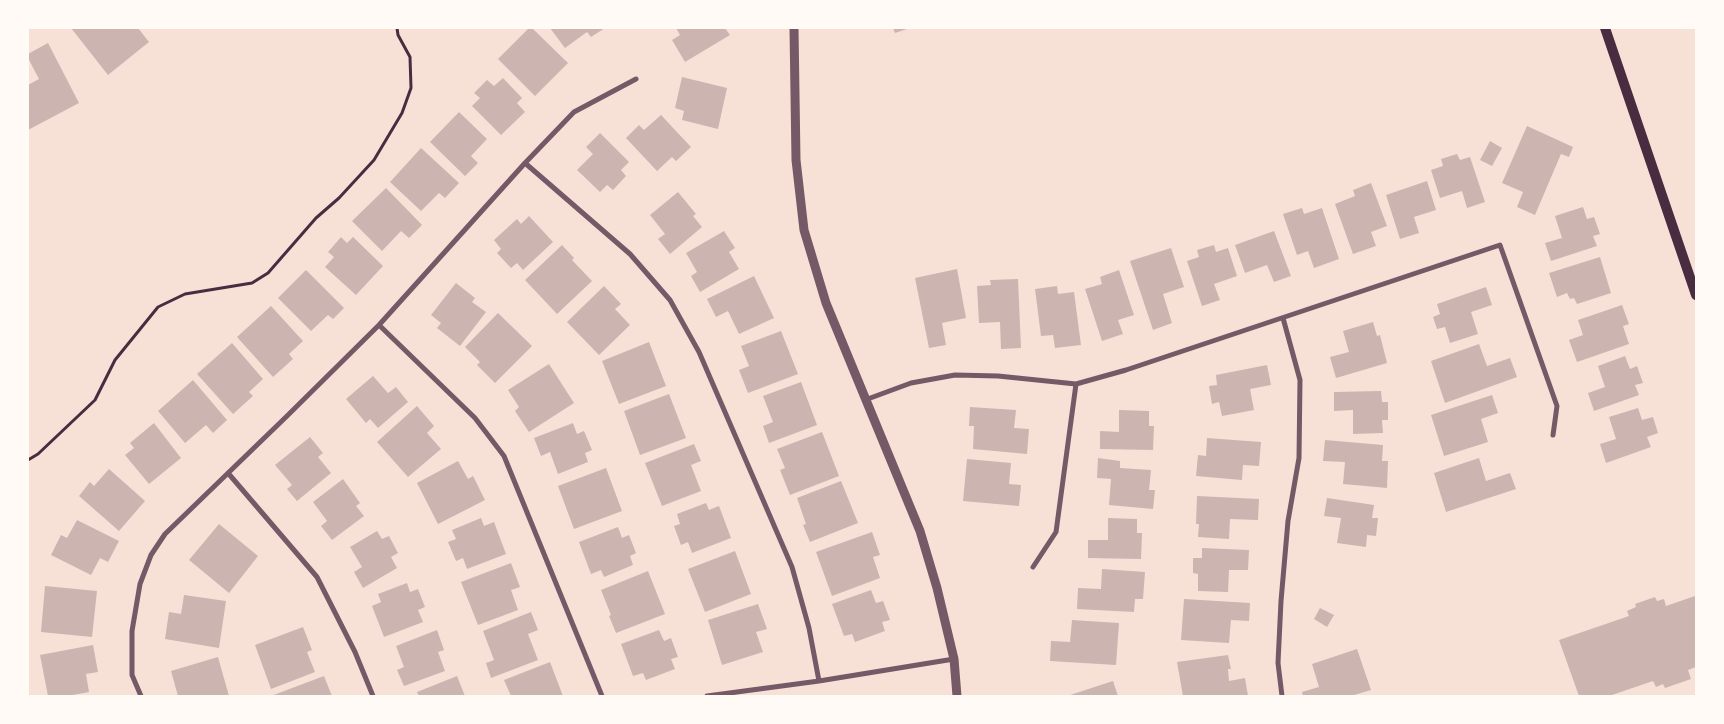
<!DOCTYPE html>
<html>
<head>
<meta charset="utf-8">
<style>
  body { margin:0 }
  #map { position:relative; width:1724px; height:724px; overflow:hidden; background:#f7e1d7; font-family:"Fira Sans Condensed",sans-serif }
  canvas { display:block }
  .frame { position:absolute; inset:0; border:29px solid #fffaf5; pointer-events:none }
</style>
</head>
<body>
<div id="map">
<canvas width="1724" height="724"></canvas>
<div class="frame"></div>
</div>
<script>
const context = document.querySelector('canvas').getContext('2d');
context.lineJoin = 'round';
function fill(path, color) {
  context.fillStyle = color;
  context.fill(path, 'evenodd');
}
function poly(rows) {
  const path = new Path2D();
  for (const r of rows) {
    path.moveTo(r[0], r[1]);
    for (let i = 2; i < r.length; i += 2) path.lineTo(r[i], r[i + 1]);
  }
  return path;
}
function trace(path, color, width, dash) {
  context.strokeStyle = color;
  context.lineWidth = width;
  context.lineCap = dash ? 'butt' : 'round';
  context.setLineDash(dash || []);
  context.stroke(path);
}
const building = poly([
  [71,28,138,28,149,42,108,75],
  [529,28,532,28,568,63,535,96,498,59],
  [550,28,605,28,591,37,587,32,565,48],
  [676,28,725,28,730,35,685,62,672,40,680,35],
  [893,28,910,28,895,33],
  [48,43,79,103,28,130,28,85,39,79,28,58,28,54],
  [682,77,727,88,718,129,682,120,684,111,675,108],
  [503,78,522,98,517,103,525,112,501,135,472,106,480,98,474,93,487,80,494,86],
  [459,112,487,139,471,156,478,163,465,176,430,142],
  [661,115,691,147,676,161,672,157,657,171,626,138,639,125,644,130],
  [1527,126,1573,147,1569,157,1561,154,1535,215,1517,207,1523,192,1502,183],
  [600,133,629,162,621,170,626,176,613,190,607,185,600,192,577,170,593,154,586,147],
  [1490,141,1502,148,1492,166,1480,160],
  [421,148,459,183,445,198,439,193,421,211,390,182],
  [1457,154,1460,160,1470,157,1485,202,1467,208,1462,191,1440,198,1431,170,1443,166,1441,159],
  [1427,181,1436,210,1414,217,1419,233,1400,239,1386,195],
  [1371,183,1387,226,1371,232,1376,246,1353,254,1335,204,1355,196,1353,190],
  [386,188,422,225,409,238,401,231,382,251,352,221],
  [678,192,696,214,693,216,702,227,670,254,658,239,665,234,650,215],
  [1583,207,1587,219,1594,217,1600,234,1593,236,1597,246,1551,261,1545,243,1562,238,1555,216],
  [1302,208,1304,214,1322,208,1339,259,1314,268,1308,251,1297,255,1283,214],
  [529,216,553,242,523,270,517,263,511,268,497,253,501,249,494,240,517,219,521,224],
  [724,231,735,248,729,252,739,269,700,292,691,276,697,272,686,253],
  [1274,231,1291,276,1274,282,1267,265,1245,273,1235,245],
  [341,237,347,243,353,237,383,266,356,295,325,267,334,257,328,252],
  [562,245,574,258,572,260,592,281,557,314,525,280],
  [1214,245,1216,252,1228,248,1237,276,1214,284,1220,300,1202,306,1187,261,1199,257,1197,250],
  [1171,248,1184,287,1163,294,1172,323,1153,330,1130,261],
  [1600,257,1611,293,1577,304,1574,298,1570,299,1567,293,1557,297,1549,273],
  [957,269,966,318,942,323,946,345,929,348,915,278],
  [306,270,344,308,333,319,328,315,311,331,278,298],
  [1119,270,1134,315,1118,320,1123,334,1102,341,1085,289,1102,284,1100,277],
  [754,276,774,318,739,334,728,311,716,317,707,299],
  [1018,279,1021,348,1001,349,1000,322,979,323,977,286,991,285,990,280],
  [456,283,475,298,472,302,486,312,460,346,437,328,441,323,431,315],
  [604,286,621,304,615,309,630,325,599,355,567,322],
  [1057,286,1058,294,1074,292,1081,345,1055,348,1053,335,1041,336,1035,289],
  [1486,287,1492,305,1471,312,1478,334,1450,343,1445,327,1437,329,1433,317,1440,314,1437,304],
  [1622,305,1629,324,1623,326,1629,344,1577,362,1569,340,1583,335,1578,320],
  [271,306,303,341,289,354,293,359,273,377,237,337],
  [498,313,532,346,495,383,477,365,480,362,465,347],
  [1373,322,1377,336,1380,335,1387,363,1336,378,1330,357,1349,352,1343,331],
  [781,331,798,374,748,393,739,370,749,366,741,346],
  [649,342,666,386,619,404,602,361],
  [232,343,263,379,249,392,253,396,233,414,197,374],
  [1479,344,1487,366,1510,358,1517,377,1445,403,1431,361],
  [1625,356,1630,369,1637,366,1643,383,1635,385,1639,395,1594,411,1588,393,1605,387,1598,366],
  [549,364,574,403,529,432,515,411,519,407,508,390],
  [1267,365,1271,385,1250,389,1254,410,1222,416,1219,402,1212,404,1209,386,1217,385,1216,375],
  [373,376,388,393,396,387,408,402,378,428,370,419,366,423,346,399],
  [193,380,227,420,213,433,206,425,185,443,158,411],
  [801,382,817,425,769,443,763,426,773,422,763,396],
  [1381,391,1382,402,1388,402,1388,420,1382,420,1383,433,1353,434,1353,410,1334,411,1334,392],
  [669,394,686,438,640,455,624,411],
  [1492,395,1498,413,1481,419,1488,442,1444,456,1431,415],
  [417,406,434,426,427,433,441,449,408,477,377,442],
  [970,407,1016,410,1014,428,1029,429,1027,454,973,449,974,426,969,426],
  [1638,408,1642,420,1653,417,1658,433,1647,437,1651,447,1606,463,1600,444,1616,439,1609,417],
  [1119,410,1149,411,1149,426,1154,426,1153,450,1100,449,1100,431,1119,432],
  [154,423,181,458,149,484,125,455,134,448,130,443],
  [573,423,577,434,584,431,592,450,585,453,588,462,558,474,550,452,541,456,534,438],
  [822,432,839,476,790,495,780,470,785,468,777,449],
  [310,437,323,453,318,457,331,473,297,501,287,489,292,485,275,465],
  [1207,438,1261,442,1259,466,1243,465,1242,480,1196,476,1198,455,1206,456],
  [1325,440,1383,445,1382,461,1388,461,1387,488,1343,484,1345,462,1323,461],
  [694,444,701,461,691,465,701,491,662,506,645,463],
  [1098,458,1120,461,1120,468,1151,470,1149,490,1155,490,1153,509,1109,505,1111,479,1097,478],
  [1479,458,1486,481,1510,473,1516,489,1446,512,1434,473],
  [967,459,1011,463,1009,484,1021,485,1019,506,963,501],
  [458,461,468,479,473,476,485,500,438,524,417,483],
  [606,468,622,511,574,529,558,486],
  [109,469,145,501,119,531,79,496,90,482,94,486],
  [343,479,360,503,356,506,364,516,332,540,321,526,327,521,313,502],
  [841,481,858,523,810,542,803,525,806,524,797,498],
  [1197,496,1259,499,1258,520,1230,519,1229,539,1198,537,1199,524,1196,524],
  [1327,498,1374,505,1372,518,1378,518,1376,536,1367,535,1366,547,1337,543,1341,518,1324,516],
  [706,503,709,510,719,506,731,538,692,553,688,542,681,545,674,526,680,524,677,514],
  [481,518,484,526,494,522,506,554,467,569,463,558,456,561,448,542,456,539,452,530],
  [1108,518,1137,519,1137,533,1142,533,1141,559,1088,558,1088,540,1108,540],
  [77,520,119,541,108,562,100,558,91,575,51,555,61,535,67,538],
  [219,524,258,556,229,593,189,560],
  [618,527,622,538,629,535,636,553,630,556,633,565,604,577,601,570,591,574,579,542],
  [377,531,382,539,389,536,398,553,391,557,397,568,363,588,354,572,362,567,350,547],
  [872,532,880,555,873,557,880,578,832,596,816,552],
  [1202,548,1249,550,1248,570,1229,570,1228,592,1198,591,1198,574,1193,573,1193,558,1202,558],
  [735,551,751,594,705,612,688,569],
  [511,563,520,587,511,590,518,610,478,625,461,582],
  [1102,569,1145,572,1143,599,1135,599,1134,612,1077,609,1078,588,1101,589],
  [648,571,665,614,616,633,609,616,611,615,601,590],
  [407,583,410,592,418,589,425,607,418,610,423,622,384,637,372,606,381,602,378,594],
  [45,586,97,591,92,637,41,632],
  [871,590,876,603,883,601,890,620,882,622,885,631,855,642,852,634,844,636,832,604],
  [184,595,226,601,219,648,165,639,169,612,181,614],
  [1695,596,1696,600,1696,667,1688,670,1691,679,1665,688,1663,684,1656,687,1653,681,1609,696,1579,696,1559,640,1629,616,1627,611,1636,607,1635,604,1655,597,1657,601,1664,599,1666,606],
  [1184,599,1250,603,1249,621,1231,620,1229,643,1181,640],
  [758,604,767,629,756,632,763,652,722,665,708,620],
  [1320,608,1334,615,1327,627,1314,619],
  [531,612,538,630,528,634,538,660,491,678,486,663,494,660,483,631],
  [1072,620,1119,623,1116,665,1050,661,1051,641,1070,642],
  [303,627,312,650,307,652,315,672,271,689,255,645],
  [437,630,444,650,438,652,445,671,404,686,397,670,404,667,396,646],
  [659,630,664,641,671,638,678,657,671,659,675,669,646,680,643,673,633,676,621,644],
  [93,645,98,672,86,674,89,692,67,696,48,696,40,655],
  [1357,649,1371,690,1351,696,1303,696,1302,692,1319,687,1312,664],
  [1228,655,1231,669,1228,669,1229,681,1245,678,1248,696,1183,696,1177,662],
  [218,657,229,696,178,696,171,671],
  [550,662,563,696,511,696,504,680],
  [324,676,332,696,271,696],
  [457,676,465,696,419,696,417,692],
  [1113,681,1118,696,1067,696]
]);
const path = poly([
  [28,460,38,454,95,400,115,360,158,307,185,294,252,283,268,273,316,218,339,198,374,160,402,113,411,88,410,57,398,35,397,28]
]);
const minor = poly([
  [525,163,630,254,670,300,699,352,792,567,809,628,819,681],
  [379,325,475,418,504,456,602,696],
  [865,400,911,383,955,375,998,376,1076,384,1126,370,1500,245,1557,406,1553,435],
  [228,473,317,577,355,652,373,696],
  [1033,567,1056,532,1076,384],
  [141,696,132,675,132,631,140,584,151,555,165,534,287,416,379,325,525,163,574,112,636,79],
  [707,696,819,681,954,659],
  [1282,696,1278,663,1281,601,1288,521,1299,458,1300,380,1283,318]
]);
const tertiary = poly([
  [794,28,796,160,804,230,826,303,920,531,937,588,954,659,957,696]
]);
const secondary = poly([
  [1605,28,1696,295]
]);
fill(building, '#ccb4b1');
trace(path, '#4a2c40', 3);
trace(minor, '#755966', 5);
trace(tertiary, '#755966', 9);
trace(secondary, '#4a2c40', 10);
</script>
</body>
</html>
